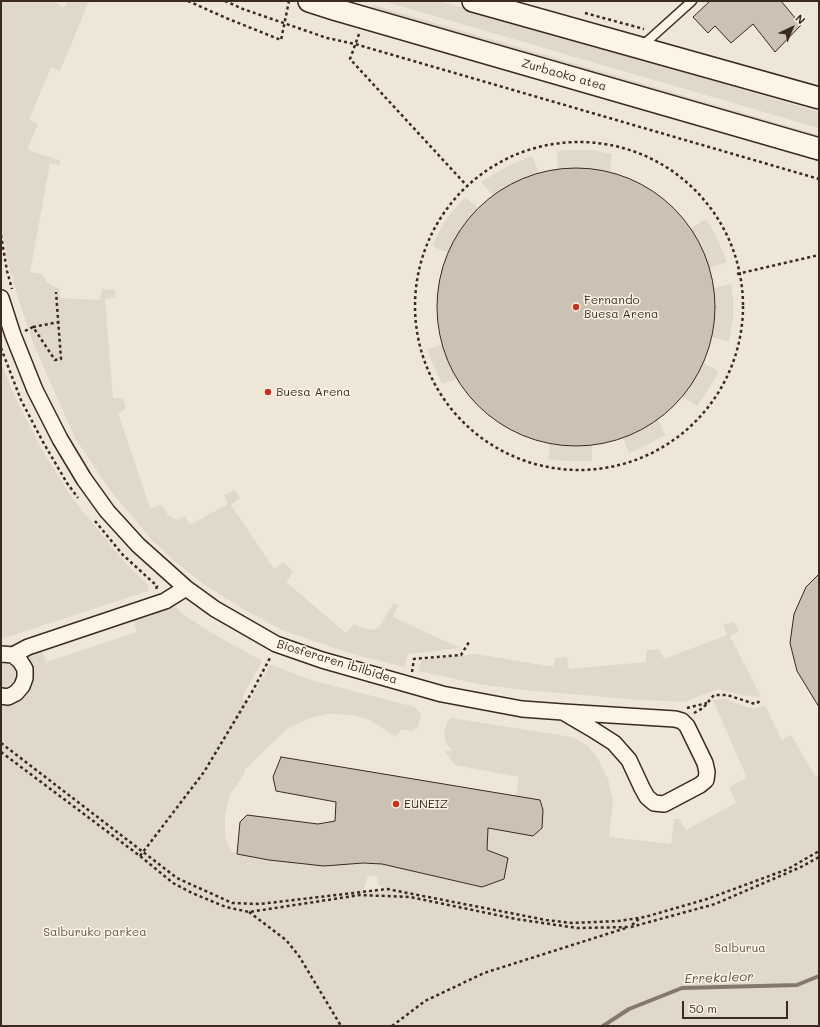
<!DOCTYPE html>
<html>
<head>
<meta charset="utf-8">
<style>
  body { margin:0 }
  #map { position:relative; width:820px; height:1027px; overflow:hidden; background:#fcf5e5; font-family:Mali,sans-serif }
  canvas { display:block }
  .frame { position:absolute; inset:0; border:2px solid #3b2a1e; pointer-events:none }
  .north { position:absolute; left:772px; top:8px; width:40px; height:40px; -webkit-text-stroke:3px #fcf5e5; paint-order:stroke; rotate:44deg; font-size:11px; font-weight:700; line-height:16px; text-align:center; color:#3b2a1e }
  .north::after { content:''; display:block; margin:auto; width:14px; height:18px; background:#3b2a1e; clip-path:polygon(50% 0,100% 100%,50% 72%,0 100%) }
  .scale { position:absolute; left:682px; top:1001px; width:106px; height:18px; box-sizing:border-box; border:2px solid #3b2a1e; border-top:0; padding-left:5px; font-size:12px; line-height:14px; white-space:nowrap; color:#3b2a1e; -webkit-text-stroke:3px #fcf5e5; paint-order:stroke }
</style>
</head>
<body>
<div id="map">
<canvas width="820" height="1027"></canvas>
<div class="frame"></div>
<div class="north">N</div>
<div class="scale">50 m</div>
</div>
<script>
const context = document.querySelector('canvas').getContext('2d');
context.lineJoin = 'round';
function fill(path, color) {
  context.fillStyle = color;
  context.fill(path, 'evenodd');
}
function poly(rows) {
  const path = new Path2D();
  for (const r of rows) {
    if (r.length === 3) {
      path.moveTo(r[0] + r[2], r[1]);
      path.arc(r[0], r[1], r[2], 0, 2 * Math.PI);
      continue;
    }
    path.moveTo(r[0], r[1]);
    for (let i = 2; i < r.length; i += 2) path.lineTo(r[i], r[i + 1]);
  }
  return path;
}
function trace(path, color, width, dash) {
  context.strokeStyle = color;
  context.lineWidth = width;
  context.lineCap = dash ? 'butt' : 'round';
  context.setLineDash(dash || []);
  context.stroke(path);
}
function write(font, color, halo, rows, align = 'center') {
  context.font = font + ' Mali,sans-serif';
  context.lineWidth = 3;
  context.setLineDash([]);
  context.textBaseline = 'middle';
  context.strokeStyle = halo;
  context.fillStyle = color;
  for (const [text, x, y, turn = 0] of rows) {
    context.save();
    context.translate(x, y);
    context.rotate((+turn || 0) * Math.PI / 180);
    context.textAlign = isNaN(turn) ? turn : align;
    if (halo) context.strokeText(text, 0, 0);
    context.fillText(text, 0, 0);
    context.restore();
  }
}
const built = poly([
  [1,1,819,1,819,848,386,891,353,891,294,898,1,742]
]);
const green = poly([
  [1,1,53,1,64,8,68,1,89,1,60,71,51,67,29,120,38,124,28,147,30,151,59,160,60,165,50,163,30,272,42,274,47,282,52,286,59,288,60,298,100,300,102,289,115,290,115,297,105,299,113,398,123,398,126,409,118,413,150,508,162,505,168,515,177,520,185,516,190,525,228,504,224,495,235,490,240,498,231,505,274,569,284,562,293,572,286,582,346,633,354,624,362,628,373,630,379,627,394,603,398,605,393,617,460,648,408,654,404,667,349,653,282,630,245,610,205,585,173,560,152,540,110,490,75,438,34,345,19,301,7,258,1,220],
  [383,1,439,1,819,112,819,128],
  [373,5,819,135,819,139,372,8],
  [570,150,591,150,612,154,610,173,585,169,558,169,557,151],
  [532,156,539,173,517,181,493,195,481,182,510,165],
  [465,197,478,208,464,224,448,253,432,246,440,230,450,214],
  [706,219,714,232,727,262,709,268,698,241,690,229],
  [731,284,733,298,733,319,729,342,712,337,715,308,713,288],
  [442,345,447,357,457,378,442,384,432,362,427,349],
  [1,362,14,395,42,450,72,498,127,565,148,585,148,591,1,639],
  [703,363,719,371,705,395,697,406,682,397,698,374],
  [658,419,665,435,641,448,629,453,623,438,635,433],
  [550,444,567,446,592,445,592,461,565,461,548,459],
  [173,605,185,616,217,636,262,661,242,698,250,701,270,664,311,680,415,707,421,714,418,727,412,731,401,729,396,737,370,720,353,715,327,714,307,719,287,729,245,769,244,775,230,794,225,815,225,837,232,852,269,860,324,866,363,863,382,864,482,887,487,850,488,828,533,836,542,828,516,796,519,777,455,765,445,751,452,751,446,742,444,733,447,723,451,718,572,737,588,746,598,759,608,779,613,801,609,837,671,844,674,819,679,819,686,830,736,803,729,787,747,778,713,700,726,699,745,707,754,708,765,706,782,740,791,735,815,776,819,777,819,1026,1,1026,1,705,8,703,29,662,30,657,34,652,41,649,47,662,137,632,133,619],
  [368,876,377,876,378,884,386,890,363,891],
  [734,622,739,631,730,636,761,697,742,695,718,689,684,702,640,700,524,690,479,684,418,671,422,660,476,654,553,667,555,658,567,657,569,669,646,662,646,651,659,649,664,659,727,635,723,625],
  [1,664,7,664,13,667,16,673,16,680,11,685,5,688,1,687]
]);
const stream = poly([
  [603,1026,629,1009,682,988,797,985,819,976]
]);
const building = poly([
  [710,1,781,1,801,25,775,52,753,24,731,43,715,26,708,33,693,17,710,1],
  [576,307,139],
  [819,574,819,707,797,671,790,643,794,614,806,587,819,574],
  [281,757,540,800,543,810,542,828,533,836,488,828,487,850,508,858,504,879,482,887,382,864,363,863,324,866,269,860,237,854,240,822,247,815,318,824,335,821,336,802,276,791,273,777,281,757]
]);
const path = poly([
  [188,1,226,18,281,40,289,1],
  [225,1,243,9,327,38,355,44,819,179],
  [585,13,644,29],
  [359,34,350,59,468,187],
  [579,306,164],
  [1,235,7,271,12,289],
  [737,274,819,255],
  [33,327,59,322],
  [25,331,33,327,55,360,61,359,56,292],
  [1,348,21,400,43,442,67,483,78,498],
  [95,521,123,555,157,586,156,589],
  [412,672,414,659,461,655,469,642],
  [687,708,707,703],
  [694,713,703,708,714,695,727,695,755,704,762,700],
  [1,743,177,878,232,903,260,904,387,889,546,920,572,923,619,921,645,917,707,899,788,869,819,851],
  [1,752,140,856,173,883,192,893,226,907,249,912,360,895,410,897,516,919,577,928,631,927,715,904,801,867,819,857],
  [140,856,204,772,252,692,271,656],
  [249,912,286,940,299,956,341,1026],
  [632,925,640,918],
  [392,1026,425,1001,484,973,626,928]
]);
const lane = poly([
  [642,46,692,1]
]);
const street = poly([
  [1,298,13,335,35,390,60,439,84,479,107,511,138,545,186,588,215,609,276,644,322,660,442,694,522,709,563,712,675,719,682,721,687,726,705,763,707,772,706,780,700,785,664,804,654,803,647,797,642,788,629,760,614,743,592,729,563,712],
  [1,654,13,655,20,661,25,669,25,678,22,686,16,693,8,697,1,696],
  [13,655,28,647,165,601,186,588]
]);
const secondary = poly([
  [309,1,337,10,819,149],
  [473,1,819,98]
]);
const markers = [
  [576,307,4,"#c8321e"],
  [268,392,4,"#c8321e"],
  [396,804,4,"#c8321e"]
];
const streetNames = [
  ["Zurbaoko atea",564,75,16],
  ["Biosferaren ibilbidea",337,662,17]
];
const poiNames = [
  ["Fernando",584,300],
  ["Buesa Arena",584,314],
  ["Buesa Arena",276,392],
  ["EUNEIZ",404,804]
];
const parkNames = [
  ["Salburuko parkea",95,932],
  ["Salburua",740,948]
];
const waterNames = [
  ["Errekaleor",719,978,-2]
];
fill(built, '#eee6d6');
fill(green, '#e0d8c8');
trace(stream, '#85796b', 4);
fill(building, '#ccc2b3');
trace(building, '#3b2a1e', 1);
trace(lane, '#3b2a1e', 11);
trace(street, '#3b2a1e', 18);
trace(secondary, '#3b2a1e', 24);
trace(path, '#3b2a1e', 2.5, [3, 3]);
trace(lane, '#fcf5e5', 8);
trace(street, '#fcf5e5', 15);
trace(secondary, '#fcf5e5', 21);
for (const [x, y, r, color] of markers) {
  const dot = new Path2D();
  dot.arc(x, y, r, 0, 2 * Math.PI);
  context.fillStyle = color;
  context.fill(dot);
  trace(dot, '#fcf5e5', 1.5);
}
write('12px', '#3b2a1e', '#fcf5e5', streetNames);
write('12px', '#3b2a1e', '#fcf5e5', poiNames, 'left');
write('12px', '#645648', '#fcf5e5', parkNames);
write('italic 13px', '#605144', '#fcf5e5', waterNames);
</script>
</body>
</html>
